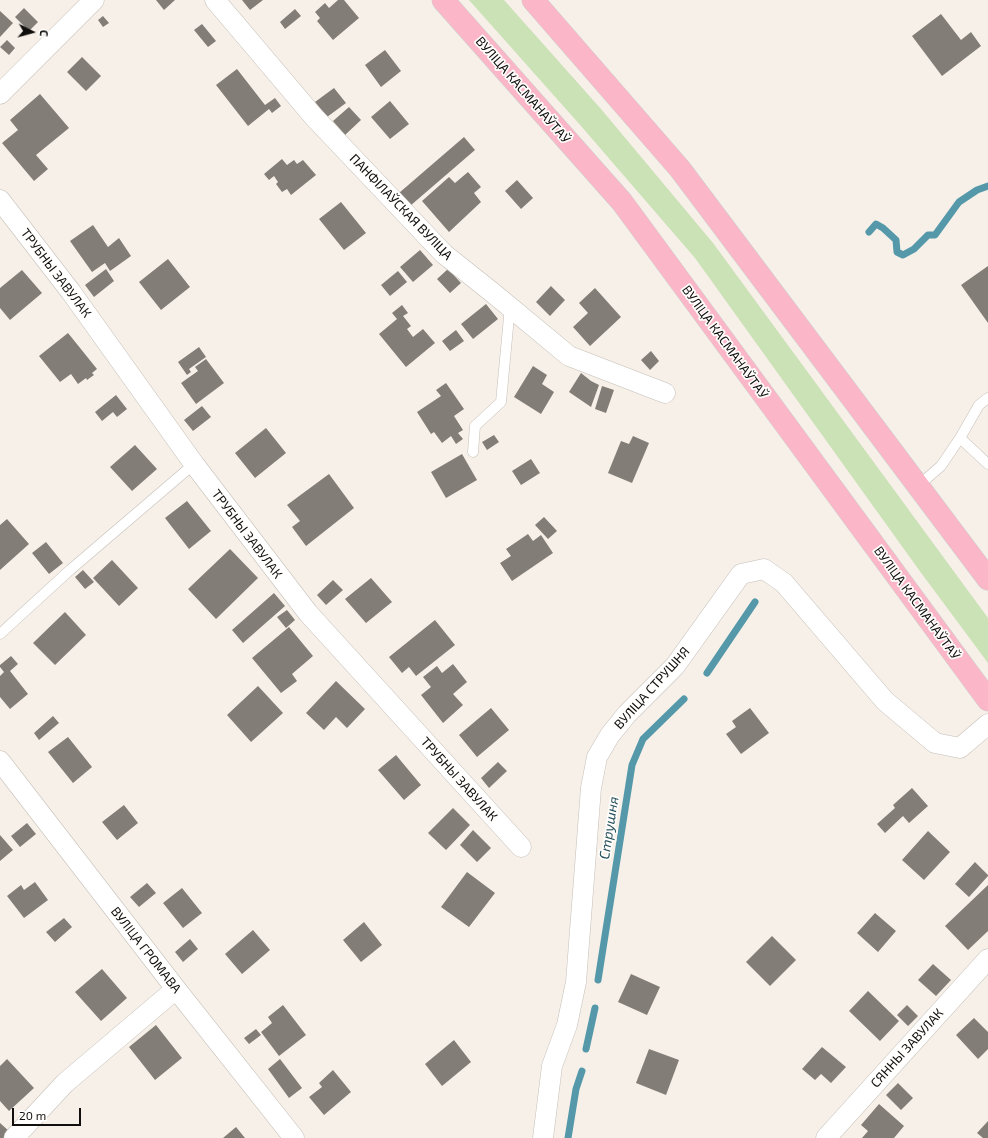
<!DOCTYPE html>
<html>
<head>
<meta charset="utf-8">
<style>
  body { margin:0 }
  #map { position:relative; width:988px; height:1138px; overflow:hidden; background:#f6f0e8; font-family:"Exo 2",sans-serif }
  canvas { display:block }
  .north { position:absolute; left:12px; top:12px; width:40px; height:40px; -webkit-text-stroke:3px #fffefc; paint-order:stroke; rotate:96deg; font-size:11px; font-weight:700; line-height:16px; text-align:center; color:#110f0d }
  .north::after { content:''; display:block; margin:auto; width:14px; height:18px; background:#110f0d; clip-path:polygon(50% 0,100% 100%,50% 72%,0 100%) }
  .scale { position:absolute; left:12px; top:1108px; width:69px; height:18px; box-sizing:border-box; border:2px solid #110f0d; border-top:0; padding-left:5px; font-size:12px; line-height:14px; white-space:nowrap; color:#110f0d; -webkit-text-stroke:3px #fffefc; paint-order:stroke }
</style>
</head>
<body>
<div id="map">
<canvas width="988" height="1138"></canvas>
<div class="north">С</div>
<div class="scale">20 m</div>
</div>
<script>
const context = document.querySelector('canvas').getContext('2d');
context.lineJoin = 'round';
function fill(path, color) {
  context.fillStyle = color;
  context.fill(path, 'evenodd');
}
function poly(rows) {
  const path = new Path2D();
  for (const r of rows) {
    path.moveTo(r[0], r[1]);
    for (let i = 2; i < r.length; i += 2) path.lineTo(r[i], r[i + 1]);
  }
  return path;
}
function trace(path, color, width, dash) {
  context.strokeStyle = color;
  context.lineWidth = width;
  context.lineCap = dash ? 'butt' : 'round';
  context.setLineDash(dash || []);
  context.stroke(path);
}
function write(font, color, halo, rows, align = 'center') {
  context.font = font + ' "Exo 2",sans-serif';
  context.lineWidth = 3.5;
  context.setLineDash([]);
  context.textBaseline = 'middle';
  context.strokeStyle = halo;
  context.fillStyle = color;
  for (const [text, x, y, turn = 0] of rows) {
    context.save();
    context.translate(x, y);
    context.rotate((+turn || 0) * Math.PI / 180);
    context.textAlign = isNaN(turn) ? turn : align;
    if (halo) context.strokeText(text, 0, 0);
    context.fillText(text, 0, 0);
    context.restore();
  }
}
const green = poly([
  [469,0,504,0,601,109,713,243,988,618,988,663,919,570,695,258,581,126]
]);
const stream = poly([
  [869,232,876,224,883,228,896,240,897,252,903,255,914,249,928,235,935,235,959,202,977,190,988,186],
  [707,673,755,602],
  [598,980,632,765,643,739,684,699],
  [586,1049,595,1008],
  [568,1138,576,1089,582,1071]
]);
const building = poly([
  [156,0,175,0,164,10],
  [242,0,263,0,250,10],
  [338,0,344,0,359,18,333,40,317,21,320,18,315,12,325,3,329,8],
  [24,8,38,22,29,31,15,17],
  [295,9,301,16,285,29,280,22],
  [0,11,13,23,0,37],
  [941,14,961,40,971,32,981,46,942,76,912,36],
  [103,16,109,23,103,27,98,20],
  [202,24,216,41,208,47,194,30],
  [7,40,15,48,9,55,0,47],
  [385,50,401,71,381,87,365,65],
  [82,57,101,76,86,91,67,72],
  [237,69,265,105,275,98,281,106,272,113,269,109,248,126,216,85],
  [334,88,346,103,327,117,315,102],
  [40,94,69,128,36,155,48,169,34,181,2,143,18,130,10,120],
  [390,101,409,124,390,139,371,117],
  [349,107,361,120,345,135,333,121],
  [464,137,475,150,410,206,399,193],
  [282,159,287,165,294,160,297,164,303,160,316,175,291,195,287,189,282,192,276,184,278,182,274,176,269,180,264,174],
  [468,172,481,187,474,193,481,202,449,232,422,201,449,177,455,183],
  [517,180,533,198,521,209,505,191],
  [341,202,366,233,344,250,319,219],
  [93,225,108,247,119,238,131,256,110,271,105,263,92,272,70,241],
  [420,250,433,265,413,282,400,267],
  [168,259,190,287,161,310,139,282],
  [988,266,988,323,961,285],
  [106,269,114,281,94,297,85,285],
  [448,269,461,283,450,293,437,279],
  [22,270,42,293,10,320,0,308,0,288],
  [398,271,407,282,390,296,381,285],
  [551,286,565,300,550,316,536,302],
  [595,288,621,317,590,346,573,327,588,313,579,303],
  [486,304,498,319,473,339,461,324],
  [402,305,408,313,403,316,411,326,407,329,413,337,423,329,435,343,406,367,379,334,397,319,392,313],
  [456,330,464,341,450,351,442,341],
  [68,333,97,369,92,373,94,375,87,380,86,378,78,384,71,374,60,382,39,356],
  [199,347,206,357,189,369,191,372,187,375,178,362],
  [651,351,659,361,650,370,641,360],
  [206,359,224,383,196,404,181,383,198,371,195,367],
  [533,366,547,375,542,384,554,392,541,414,514,397],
  [581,373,591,381,599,385,591,407,569,392],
  [446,383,464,409,454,416,463,430,458,433,463,439,456,444,451,436,442,443,434,432,431,434,417,412,441,396,436,390],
  [602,386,614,390,606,413,595,409],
  [116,395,127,409,117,417,113,412,102,421,95,412],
  [202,406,211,417,193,431,184,420],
  [266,428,286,453,255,478,235,453],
  [494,435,499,442,487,450,482,442],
  [633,436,649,443,632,483,608,473,621,441,629,444],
  [135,445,157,469,132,491,110,467],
  [462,454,477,480,446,498,431,472],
  [531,459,540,473,521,485,512,471],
  [329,474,354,508,306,546,292,527,300,521,287,505],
  [187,501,211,531,189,549,165,518],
  [544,517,557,531,548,539,535,525],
  [7,519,29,544,0,570,0,525],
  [528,534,533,541,541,535,553,553,512,581,500,563,511,556,506,549],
  [46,542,63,563,49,574,32,553],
  [230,549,258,578,216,619,188,589],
  [112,560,138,588,119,606,93,578],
  [83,570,94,582,85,589,75,577],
  [371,578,392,602,366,623,345,599],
  [333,580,343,590,326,605,317,595],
  [274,593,285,606,243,643,232,630],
  [287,610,295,620,286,628,277,617],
  [65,612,86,635,55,665,33,643],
  [435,620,455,645,416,676,409,667,402,673,389,657],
  [289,627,313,656,292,674,297,681,281,693,252,658],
  [11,656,18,664,10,671,28,694,10,709,0,697,0,676,4,672,0,667,0,665],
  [453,664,467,682,453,694,463,705,443,723,421,695,431,687,423,677,437,666,442,673],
  [336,681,365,709,347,728,336,717,324,730,306,713],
  [258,686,283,713,251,742,227,715],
  [491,708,509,730,477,757,459,735],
  [750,708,769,733,741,754,726,734,736,727,732,721],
  [53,716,59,723,39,740,34,733],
  [68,737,92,767,73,783,48,752],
  [396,755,421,785,404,800,378,770],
  [498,762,507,771,489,788,481,778],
  [912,788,928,806,909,823,903,816,885,833,877,824,895,808,893,805],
  [124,805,138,823,117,840,102,822],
  [453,808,470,825,446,850,428,833],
  [27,823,36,834,20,847,11,836],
  [473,830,491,848,477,862,460,845],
  [928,831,950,852,924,880,902,860],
  [0,835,13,850,0,861],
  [975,862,988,875,988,876,969,897,955,884],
  [467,872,495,893,469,927,441,907],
  [35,882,48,900,24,918,7,896,21,885,24,890],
  [147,883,156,893,139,907,130,897],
  [988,885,988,931,968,950,945,926],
  [182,888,202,913,183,928,163,903],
  [875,913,896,931,878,952,857,933],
  [64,918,72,927,55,942,46,932],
  [364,922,382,945,361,962,343,940],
  [253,930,270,950,242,974,225,954],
  [772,936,796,960,770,986,746,962],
  [190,939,198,949,183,962,175,952],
  [933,964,951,980,936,996,918,980],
  [102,969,127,998,101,1021,75,992],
  [631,974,660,987,647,1015,618,1002],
  [868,991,899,1021,880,1041,849,1011],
  [283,1005,306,1035,279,1056,261,1032,272,1023,268,1017],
  [907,1005,918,1016,908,1026,897,1015],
  [974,1018,988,1032,988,1049,978,1059,956,1035],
  [156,1025,182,1058,155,1080,129,1047],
  [256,1029,261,1035,249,1044,244,1038],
  [454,1040,471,1062,442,1086,425,1064],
  [822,1047,846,1067,831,1083,821,1074,815,1080,802,1069],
  [649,1049,679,1060,666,1095,636,1083],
  [7,1059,34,1088,9,1111,0,1101,0,1066],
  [280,1059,302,1088,289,1098,268,1069],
  [333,1070,351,1092,324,1115,309,1097,322,1087,319,1083],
  [898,1083,913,1098,901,1110,886,1095],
  [879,1104,904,1126,894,1138,862,1138,868,1131,861,1125],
  [988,1121,988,1138,983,1138,977,1133],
  [0,1123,10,1132,4,1138,0,1138],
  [236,1127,245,1138,223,1138]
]);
const lane = poly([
  [960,438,988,464],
  [473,452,475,426,501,402,510,306],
  [918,486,941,466,960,438,979,405,988,398],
  [0,634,70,570,194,464]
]);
const street = poly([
  [215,0,314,117,444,254,493,293,569,356,665,393],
  [0,94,94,0],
  [0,200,71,292,194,464,308,613,521,847],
  [0,761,176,989,294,1138],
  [14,1138,65,1083,176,989],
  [543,1138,552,1066,567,1025,576,982,591,788,597,757,610,735,627,714,675,666,741,574,764,569,784,583,885,701,935,743,960,748,988,724],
  [826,1138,988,959]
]);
const primary = poly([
  [443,0,622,202,988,700],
  [533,0,680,169,988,579]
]);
const streetNames = [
  ["ВУЛІЦА КАСМАНАЎТАЎ",523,90,49],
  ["ПАНФІЛАЎСКАЯ ВУЛІЦА",401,207,46],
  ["ТРУБНЫ ЗАВУЛАК",56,273,53],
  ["ВУЛІЦА КАСМАНАЎТАЎ",725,342,54],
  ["ТРУБНЫ ЗАВУЛАК",247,534,53],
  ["ВУЛІЦА КАСМАНАЎТАЎ",917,603,54],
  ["ВУЛІЦА СТРУШНЯ",652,688,-48],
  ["ТРУБНЫ ЗАВУЛАК",459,779,48],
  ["ВУЛІЦА ГРОМАВА",146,950,52],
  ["СЯННЫ ЗАВУЛАК",907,1048,-48]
];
const waterNames = [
  ["Струшня",609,828,-81]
];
fill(green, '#cbe1b6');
trace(stream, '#5498a9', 7);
fill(building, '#837d77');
trace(lane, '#c4beb7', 11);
trace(street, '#c4beb7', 21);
trace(primary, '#cfcfcf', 23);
trace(lane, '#fff', 10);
trace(street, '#fff', 20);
trace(primary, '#fbb6c7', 22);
write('13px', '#110f0d', '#fffefc', streetNames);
write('italic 14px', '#25505b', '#fffefc', waterNames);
</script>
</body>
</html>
